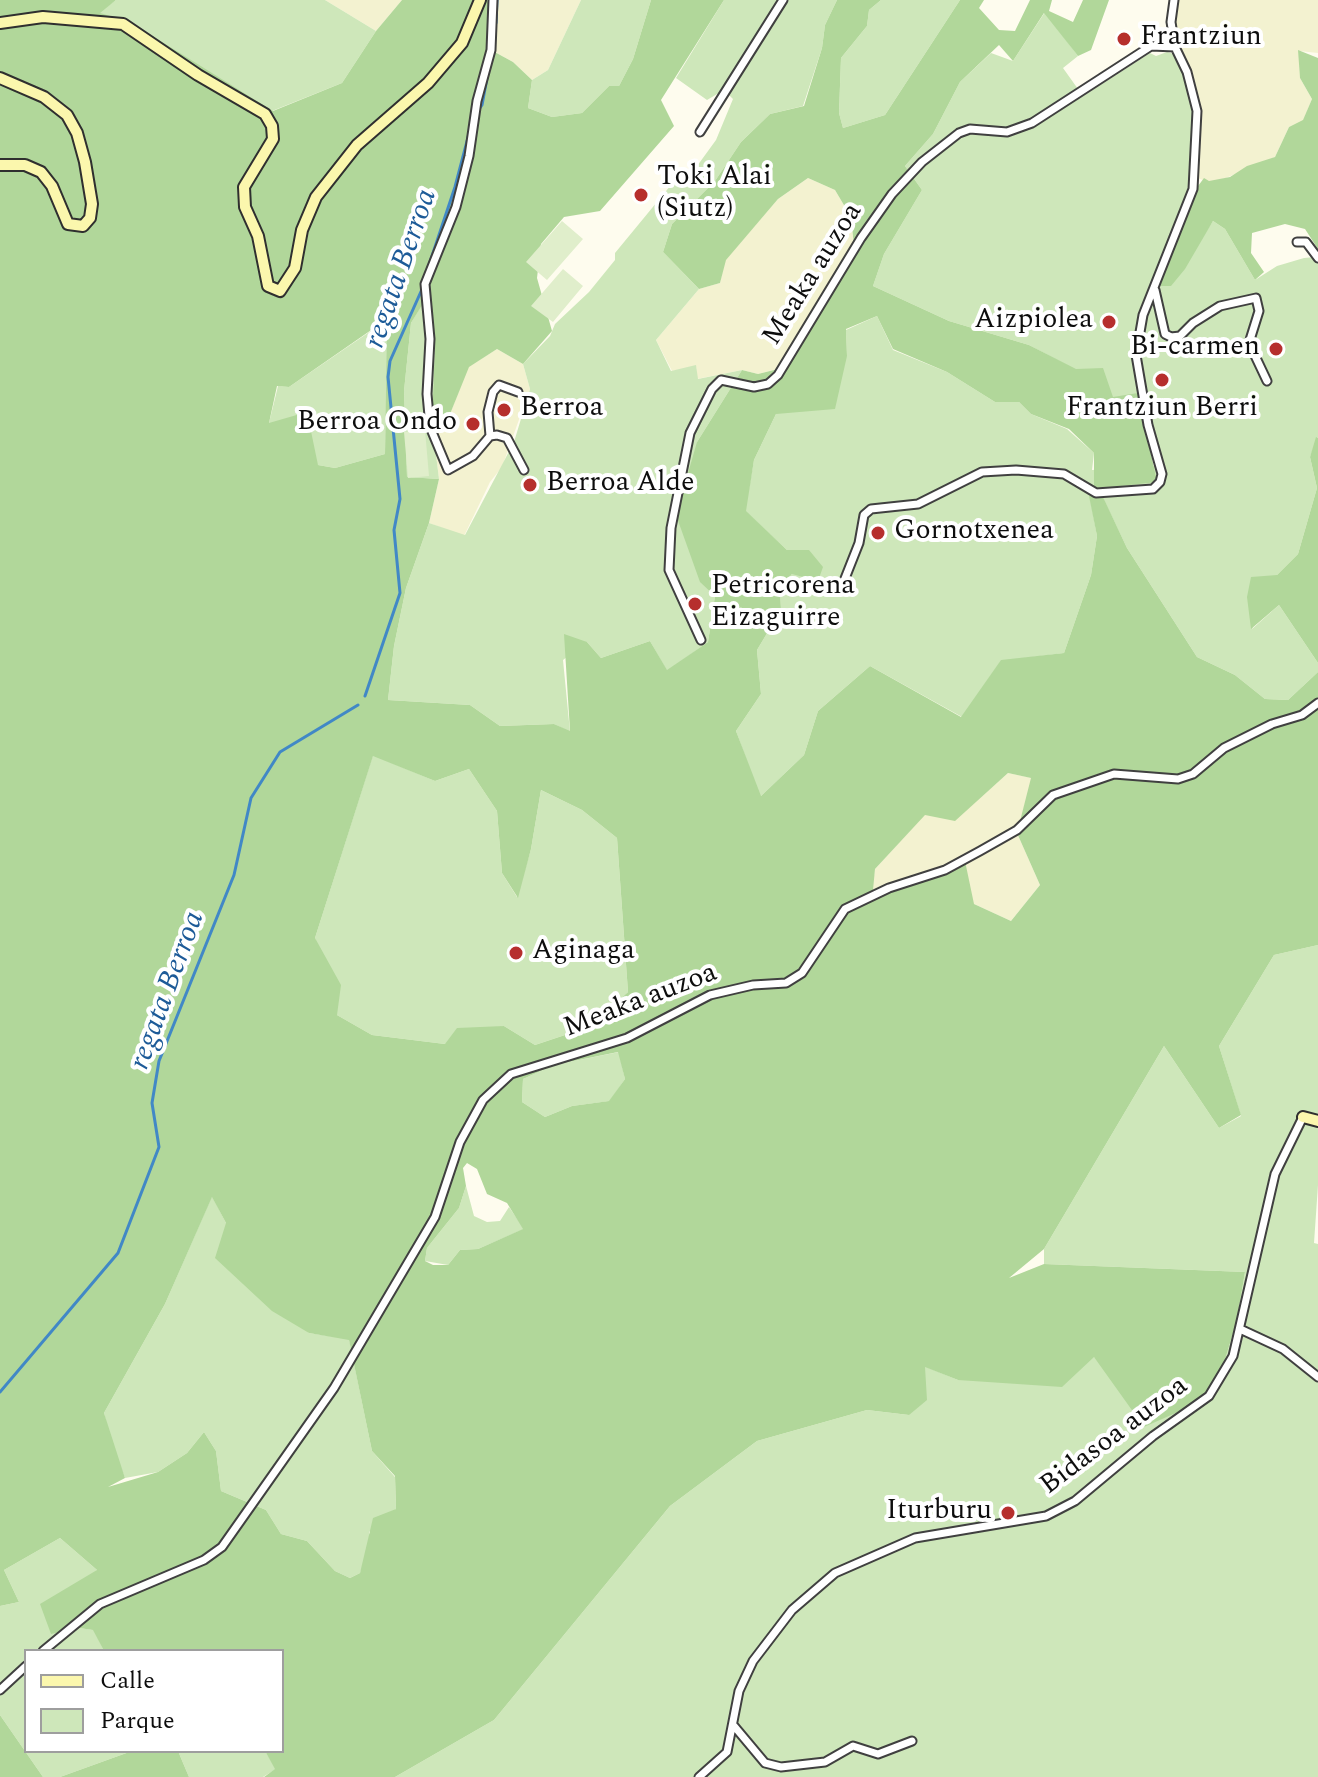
<!DOCTYPE html>
<html>
<head>
<meta charset="utf-8">
<style>
  body { margin:0 }
  #map { position:relative; width:1318px; height:1777px; overflow:hidden; background:#fefcee; font-family:Spectral,serif }
  canvas { display:block }
  .legend { position:absolute; left:24px; top:1649px; width:260px; height:104px; box-sizing:border-box; background:#fff; border:2px solid #9e9e9e; margin:0; padding:10px 14px; list-style:none; font-size:24px; color:#0d0d0d }
  .legend li { display:flex; align-items:center; gap:16px; height:40px }
  .legend b { width:40px; border:2px solid #9e9e9e }
</style>
</head>
<body>
<div id="map">
<canvas width="1318" height="1777"></canvas>
<ul class="legend">
<li><b style="height:10px;background:#fbf7ad"></b>Calle</li>
<li><b style="height:22px;background:#cee7ba"></b>Parque</li>
</ul>
</div>
<script>
const context = document.querySelector('canvas').getContext('2d');
context.lineJoin = 'round';
function fill(path, color) {
  context.fillStyle = color;
  context.fill(path, 'evenodd');
}
function poly(rows) {
  const path = new Path2D();
  for (const r of rows) {
    path.moveTo(r[0], r[1]);
    for (let i = 2; i < r.length; i += 2) path.lineTo(r[i], r[i + 1]);
  }
  return path;
}
function trace(path, color, width, dash) {
  context.strokeStyle = color;
  context.lineWidth = width;
  context.lineCap = dash ? 'butt' : 'round';
  context.setLineDash(dash || []);
  context.stroke(path);
}
function write(font, color, halo, rows, align = 'center') {
  context.font = font + ' Spectral,serif';
  context.lineWidth = 8;
  context.setLineDash([]);
  context.textBaseline = 'middle';
  context.strokeStyle = halo;
  context.fillStyle = color;
  for (const [text, x, y, turn = 0] of rows) {
    context.save();
    context.translate(x, y);
    context.rotate((+turn || 0) * Math.PI / 180);
    context.textAlign = isNaN(turn) ? turn : align;
    if (halo) context.strokeText(text, 0, 0);
    context.fillText(text, 0, 0);
    context.restore();
  }
}
const farmland = poly([
  [325,0,402,0,376,31],
  [493,0,581,0,548,70,532,80,513,62,491,50],
  [1175,0,1318,0,1318,53,1299,51,1300,78,1312,99,1303,121,1289,127,1275,157,1226,178,1209,182,1197,178,1199,113,1196,91,1176,42],
  [808,178,835,190,851,217,854,246,778,369,758,374,742,370,697,379,696,366,672,371,656,340,699,289,720,283,725,260,778,199],
  [497,349,523,364,530,389,502,467,490,482,464,536,429,523,439,479,432,422,448,419,468,367],
  [1008,773,1032,778,1017,833,1040,885,1011,921,974,904,872,890,875,869,925,814,955,820]
]);
const green = poly([
  [116,0,325,0,376,31,342,83,272,111,0,5,106,7],
  [581,0,651,0,633,59,619,86,609,86,582,113,552,117,528,108,532,80,548,70],
  [724,0,837,0,825,25,822,48,803,106,770,114,741,142,715,181,672,224,663,252,699,289,656,340,671,371,696,365,698,379,742,370,697,442,715,596,708,642,667,671,650,641,601,658,587,642,563,660,570,732,554,724,500,726,470,705,388,700,394,646,406,588,429,523,465,535,514,442,530,389,523,364,550,336,555,324,589,292,615,260,615,253,685,168,692,173,716,140,733,99,724,90,707,100,676,78],
  [881,0,960,0,885,115,843,128,839,113,841,58,867,26,869,10],
  [1045,12,1078,56,1063,68,1083,96,1150,53,1156,56,1167,52,1174,54,1185,73,1194,113,1192,188,1153,286,1171,285,1213,221,1225,229,1255,280,1277,266,1304,258,1315,257,1318,261,1318,437,1310,457,1317,488,1298,554,1277,575,1252,629,1279,605,1318,663,1318,672,1288,700,1265,699,1235,675,1197,657,1127,548,1103,498,1090,497,1097,536,1091,575,1064,653,1001,661,962,717,870,666,818,711,804,755,760,797,736,731,761,694,757,650,781,610,780,589,792,574,787,550,745,511,754,460,776,414,847,356,846,330,877,316,893,350,947,372,995,402,1019,402,1031,414,1067,429,1094,453,1092,470,1156,466,1139,394,1113,398,1076,370,1029,345,949,321,873,286,884,254,922,190,905,166,933,134,960,82,991,53,1013,61],
  [424,301,435,341,432,422,439,479,407,477,404,391,411,323],
  [378,326,388,329,385,454,335,468,318,465,269,423,278,386,289,387],
  [373,755,435,781,469,769,497,811,502,873,517,897,531,849,541,790,582,810,617,838,628,992,589,1027,535,1045,504,1026,445,1044,372,1035,337,1015,315,938],
  [1318,945,1318,1185,1314,1243,1318,1244,1318,1777,395,1777,494,1720,670,1506,757,1441,867,1410,909,1415,924,1366,958,1380,1094,1357,1214,1396,1237,1320,1245,1272,1044,1264,1044,1249,1164,1046,1219,1128,1241,1116,1219,1046,1274,955],
  [619,1052,625,1079,610,1101,572,1106,545,1117,522,1102,523,1079,554,1065],
  [466,1186,474,1216,487,1222,500,1221,509,1207,524,1229,478,1249,460,1250,448,1265,425,1261,427,1248,459,1208],
  [212,1196,226,1223,309,1333,349,1339,372,1451,395,1477,396,1509,369,1532,369,1548,360,1573,350,1578,335,1571,307,1541,281,1534,266,1510,221,1491,216,1451,204,1432,187,1453,158,1472,125,1478,111,1442,104,1413,165,1304],
  [60,1538,97,1570,79,1628,94,1630,104,1651,26,1651,26,1751,132,1751,60,1777,43,1777,0,1715,0,1606,19,1602,4,1570],
  [178,1751,265,1751,276,1769,263,1777,189,1777]
]);
const forest = poly([
  [0,0,116,0,100,13,130,22,273,111,342,83,376,31,402,0,493,0,491,50,513,62,532,80,528,108,552,117,582,113,609,86,619,86,633,59,651,0,724,0,661,100,674,126,600,211,564,217,541,244,537,278,552,331,523,364,497,349,469,367,448,419,432,422,435,341,424,302,411,323,404,391,407,477,439,479,429,523,406,588,394,646,388,700,470,705,500,726,554,724,570,731,564,634,587,642,601,658,650,641,667,670,708,642,715,596,700,582,676,515,697,442,742,370,758,374,778,369,854,246,851,217,835,190,808,178,778,199,726,260,720,283,699,289,663,252,672,224,715,181,741,142,770,114,804,106,822,48,825,25,837,0,881,0,869,10,867,26,841,58,839,113,843,128,885,115,960,0,984,0,979,8,999,30,1015,31,1030,0,1052,0,1049,11,1073,22,1083,0,1109,0,1091,50,1078,56,1044,13,1013,61,999,45,960,82,933,134,905,166,922,190,884,254,873,286,949,321,1029,345,1076,369,1103,368,1113,397,1138,393,1157,482,1094,489,1094,453,1069,429,1031,414,1019,402,995,402,947,372,893,349,877,316,846,329,847,356,835,409,776,414,754,460,746,511,787,550,809,550,823,567,818,581,792,574,780,589,781,610,757,650,761,694,736,731,761,796,804,755,818,711,870,666,961,717,1001,660,1064,653,1091,575,1097,536,1089,496,1103,497,1127,548,1197,657,1235,675,1265,699,1288,700,1318,672,1318,945,1274,955,1219,1046,1241,1115,1219,1128,1164,1046,1044,1249,1009,1278,1044,1264,1245,1272,1237,1320,1214,1396,1144,1427,1094,1357,1062,1387,958,1380,925,1367,927,1400,909,1415,867,1410,757,1441,670,1506,494,1720,395,1777,264,1777,275,1769,265,1751,282,1751,282,1651,104,1651,93,1630,79,1628,51,1634,40,1604,97,1570,60,1538,4,1570,19,1602,0,1606],
  [377,326,387,329,385,454,335,468,318,465,307,412,269,423,277,386,289,387],
  [373,756,435,781,469,769,497,811,502,873,518,898,531,849,541,790,582,810,617,838,628,992,589,1027,535,1045,504,1026,457,1028,445,1044,372,1035,337,1015,341,985,315,938],
  [1008,773,1031,778,1017,833,1040,885,1011,921,974,904,965,861,873,890,875,869,925,815,955,821],
  [618,1052,625,1079,609,1101,572,1106,545,1117,522,1102,523,1079,554,1065],
  [467,1163,477,1169,487,1194,507,1203,523,1229,478,1249,460,1250,448,1265,433,1265,425,1261,427,1248,459,1208,466,1186,463,1168],
  [212,1197,226,1223,215,1258,272,1311,309,1333,349,1340,372,1451,395,1476,396,1509,373,1518,360,1573,350,1578,335,1571,307,1541,281,1534,266,1510,221,1491,216,1451,204,1432,187,1453,158,1472,108,1487,125,1478,104,1413,165,1304],
  [1298,50,1318,58,1318,249,1305,229,1285,224,1252,233,1251,253,1264,272,1255,280,1225,229,1213,221,1185,269,1171,286,1160,286,1195,190,1204,178,1209,181,1230,177,1247,166,1275,157,1289,127,1303,120,1312,99,1300,78],
  [1316,437,1318,438,1318,663,1279,605,1251,629,1247,597,1251,577,1277,575,1298,554,1317,488,1310,457],
  [0,1715,43,1777,0,1777],
  [132,1751,178,1751,189,1777,60,1777]
]);
const pitch = poly([
  [562,221,583,239,547,280,526,262],
  [563,269,583,286,553,322,531,306],
  [425,430,429,476,408,478,404,432]
]);
const stream = poly([
  [496,23,497,0],
  [477,112,482,105,495,35],
  [427,271,455,187,470,130],
  [365,696,400,593,394,530,400,499,388,377,390,361,423,287],
  [0,1392,118,1253,159,1147,152,1103,159,1061,234,875,251,798,280,752,358,705]
]);
const street = poly([
  [493,0,491,50,477,101,469,156,456,207,425,284,430,339,427,394,430,427,448,470,473,456,490,436,497,435,507,438,524,470],
  [700,132,783,0],
  [1297,242,1306,242,1318,258],
  [1155,290,1165,334,1171,337,1180,336,1193,323,1220,306,1256,298,1259,311,1249,343,1267,381],
  [490,436,488,412,493,392,499,385,518,392],
  [842,586,859,543,864,515,871,509,918,504,982,472,1016,470,1064,474,1096,493,1153,489,1160,482,1162,474,1148,425,1136,355,1143,315,1193,189,1197,111,1187,72,1175,47],
  [701,640,669,570,671,528,690,433,712,389,721,380,754,387,768,384,778,375,861,238,892,194,922,162,959,133,970,129,1007,132,1032,123,1151,46,1175,47,1171,22,1174,0],
  [1240,1329,1283,1349,1318,1377],
  [43,1651,100,1604,204,1560,222,1547,334,1388,435,1217,460,1142,483,1100,511,1074,627,1038,710,995,753,985,786,983,802,973,845,909,889,888,945,870,980,851,1017,830,1053,795,1114,774,1178,779,1193,774,1224,748,1272,724,1302,715,1318,703],
  [0,1690,26,1666],
  [734,1726,765,1763,781,1767,825,1762,853,1746,878,1754,912,1741],
  [699,1777,727,1752,739,1691,753,1661,792,1610,835,1573,915,1538,1046,1516,1075,1501,1153,1436,1209,1396,1233,1356,1275,1174,1303,1117]
]);
const secondary = poly([
  [0,23,43,17,123,24,198,75,265,114,272,126,273,139,244,187,245,207,258,236,268,286,280,291,295,268,302,230,316,197,357,145,428,83,462,43,480,0],
  [0,78,44,97,67,115,77,133,85,162,92,204,90,218,83,226,68,224,52,186,41,172,25,165,0,165],
  [1303,1117,1318,1121]
]);
const markers = [
  [1124,39,8,"#b62f2d"],
  [641,195,8,"#b62f2d"],
  [1109,322,8,"#b62f2d"],
  [1276,349,8,"#b62f2d"],
  [1162,380,8,"#b62f2d"],
  [504,410,8,"#b62f2d"],
  [473,424,8,"#b62f2d"],
  [530,485,8,"#b62f2d"],
  [878,533,8,"#b62f2d"],
  [695,604,8,"#b62f2d"],
  [516,953,8,"#b62f2d"],
  [1008,1513,8,"#b62f2d"]
];
const poiNames = [
  ["Frantziun",1140,39],
  ["Toki Alai",657,179],
  ["(Siutz)",657,211],
  ["Aizpiolea",1093,322,"right"],
  ["Bi-carmen",1260,349,"right"],
  ["Berroa",520,410],
  ["Frantziun Berri",1162,410,"center"],
  ["Berroa Ondo",457,424,"right"],
  ["Berroa Alde",546,485],
  ["Gornotxenea",894,533],
  ["Petricorena",711,588],
  ["Eizaguirre",711,620],
  ["Aginaga",532,953],
  ["Iturburu",992,1513,"right"]
];
const streetNames = [
  ["Meaka auzoa",814,275,-58],
  ["Meaka auzoa",641,1002,-21],
  ["Bidasoa auzoa",1115,1437,-37]
];
const waterNames = [
  ["regata Berroa",403,269,-71],
  ["regata Berroa",169,991,-70]
];
fill(farmland, '#f3f2d0');
fill(green, '#cee7ba');
fill(forest, '#b1d79a');
fill(pitch, '#e0eecb');
trace(stream, '#4188c6', 3);
trace(street, '#404040', 11);
trace(secondary, '#2f2f2f', 14);
trace(street, '#fff', 7);
trace(secondary, '#fbf7ad', 10);
for (const [x, y, r, color] of markers) {
  const dot = new Path2D();
  dot.arc(x, y, r, 0, 2 * Math.PI);
  context.fillStyle = color;
  context.fill(dot);
  trace(dot, '#fff', 3);
}
write('28px', '#0d0d0d', '#fff', poiNames, 'left');
write('28px', '#0d0d0d', '#fff', streetNames);
write('italic 30px', '#1d5b98', '#fff', waterNames);
</script>
</body>
</html>
